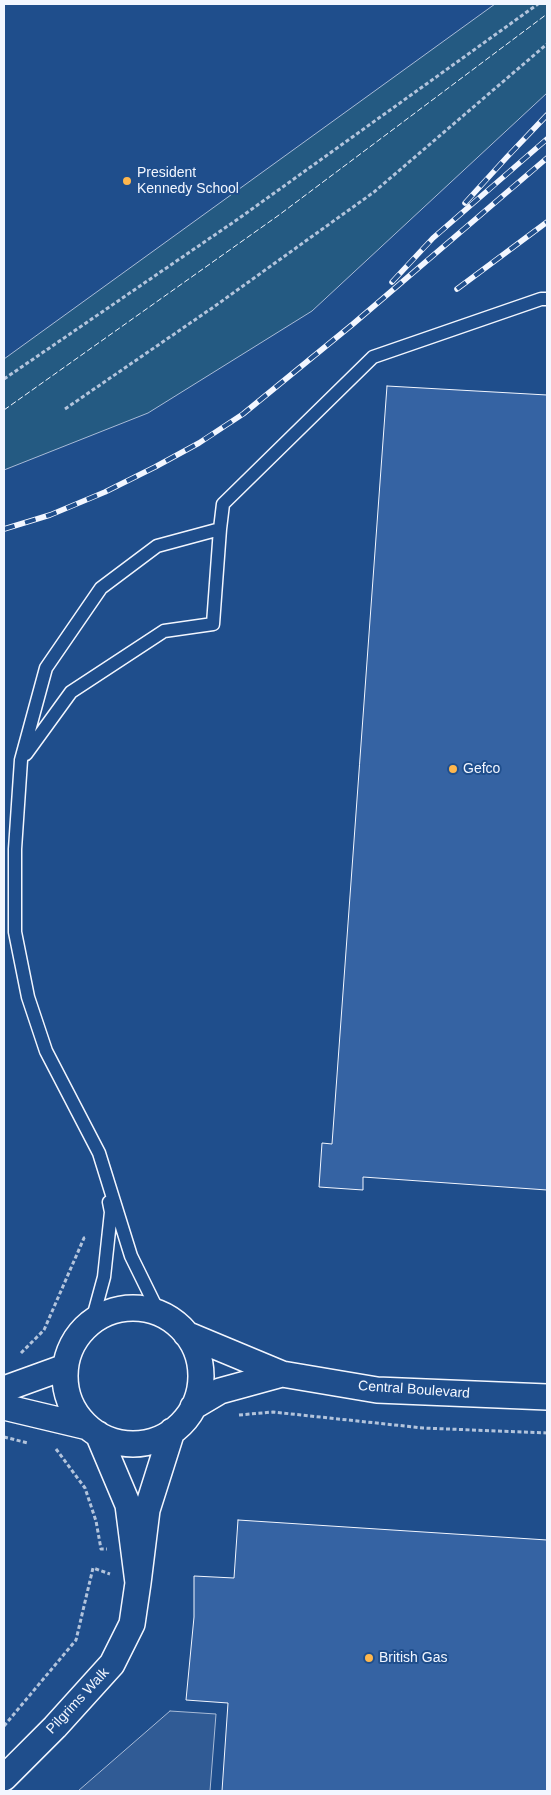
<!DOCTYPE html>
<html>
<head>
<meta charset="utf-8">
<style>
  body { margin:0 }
  #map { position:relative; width:551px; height:1795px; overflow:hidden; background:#1f4e8c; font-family:Helvetica,sans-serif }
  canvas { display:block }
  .frame { position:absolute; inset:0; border:5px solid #f2f6ff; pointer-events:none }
</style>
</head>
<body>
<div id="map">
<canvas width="551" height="1795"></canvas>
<div class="frame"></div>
</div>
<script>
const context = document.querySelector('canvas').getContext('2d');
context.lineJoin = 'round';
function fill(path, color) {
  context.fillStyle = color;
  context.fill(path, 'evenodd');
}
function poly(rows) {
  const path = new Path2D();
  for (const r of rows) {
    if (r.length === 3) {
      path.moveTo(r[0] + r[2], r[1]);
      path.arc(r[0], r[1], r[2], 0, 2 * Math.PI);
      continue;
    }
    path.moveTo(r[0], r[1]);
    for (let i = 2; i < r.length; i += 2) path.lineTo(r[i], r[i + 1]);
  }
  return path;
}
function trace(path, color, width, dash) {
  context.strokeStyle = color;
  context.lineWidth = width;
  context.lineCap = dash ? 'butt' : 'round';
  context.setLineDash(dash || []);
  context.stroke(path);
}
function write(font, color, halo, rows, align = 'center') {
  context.font = font + ' Helvetica,sans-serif';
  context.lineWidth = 4;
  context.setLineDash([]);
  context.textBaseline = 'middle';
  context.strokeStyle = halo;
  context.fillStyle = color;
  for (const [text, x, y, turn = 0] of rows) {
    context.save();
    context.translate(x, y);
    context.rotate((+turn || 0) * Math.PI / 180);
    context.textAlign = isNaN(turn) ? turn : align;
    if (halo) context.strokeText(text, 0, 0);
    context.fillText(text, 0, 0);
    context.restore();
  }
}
const green = poly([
  [495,4,547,4,547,93,312,311,148,413,4,470,4,359,495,4]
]);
const parking = poly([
  [170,1711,216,1714,210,1791,78,1791,170,1711]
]);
const building = poly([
  [387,386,547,395,547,1190,363,1177,363,1190,319,1187,322,1143,332,1144,387,386],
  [238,1520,547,1540,547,1791,222,1791,228,1703,186,1700,194,1617,194,1576,234,1578,238,1520]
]);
const path = poly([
  [4,379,238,219,538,4],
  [65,409,215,306,374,192,547,44],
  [21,1353,44,1330,84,1238,87,1237],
  [239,1415,273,1412,423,1428,547,1433],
  [4,1437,28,1443],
  [56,1449,85,1488,96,1521,101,1549,107,1549],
  [4,1726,76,1640,93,1568,110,1574]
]);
const service = poly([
  [26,754,71,692,164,631,213,624,220,529,223,504,373,357,541,299,547,299],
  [159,1313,131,1256,99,1153,46,1051,28,997,15,932,15,849,21,760,46,668,101,588,157,546,220,529],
  [92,1321,104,1277,111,1212,109,1202]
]);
const minor = poly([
  [133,1376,68],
  [186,1334,282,1374,377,1390,547,1397],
  [4,1389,65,1367],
  [4,1407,88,1427],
  [193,1407,220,1391,282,1374],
  [98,1434,128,1505,138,1583,147,1510,172,1431],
  [4,1778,55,1727,112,1664,132,1624,138,1583]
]);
const rail = poly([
  [465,203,507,157,547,115],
  [392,282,433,238,547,139],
  [457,289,547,222],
  [4,529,50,515,105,492,155,467,199,443,243,414,353,324,547,158]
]);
const fence = poly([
  [4,410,279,215,547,14]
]);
const markers = [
  [127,181,5,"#ffb74d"],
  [453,769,5,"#ffb74d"],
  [369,1658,5,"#ffb74d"]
];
const poiNames = [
  ["President",137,173],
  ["Kennedy School",137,189],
  ["Gefco",463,769],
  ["British Gas",379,1658]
];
const streetNames = [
  ["Central Boulevard",414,1390,4],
  ["Pilgrims Walk",78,1701,-47]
];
fill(green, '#245a82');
trace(green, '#a8bbd7', 1);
fill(parking, '#305b95');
trace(parking, '#a8bbd7', 1);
fill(building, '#3563a3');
trace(building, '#f2f6ff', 1);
trace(service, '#f2f6ff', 15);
trace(minor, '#f2f6ff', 28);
trace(path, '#b3c4dc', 3, [4, 2.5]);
trace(service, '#1f4e8c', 12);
trace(minor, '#1f4e8c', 25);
trace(rail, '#f2f6ff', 5.5);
trace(rail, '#1f4e8c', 4, [11]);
trace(fence, '#f2f6ff', 1, [6, 2.5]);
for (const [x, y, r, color] of markers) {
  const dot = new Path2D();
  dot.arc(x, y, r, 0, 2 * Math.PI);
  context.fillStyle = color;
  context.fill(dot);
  trace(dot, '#1f4e8c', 2);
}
write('14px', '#f2f6ff', '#1f4e8c', poiNames, 'left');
write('14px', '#f2f6ff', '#1f4e8c', streetNames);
</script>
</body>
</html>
